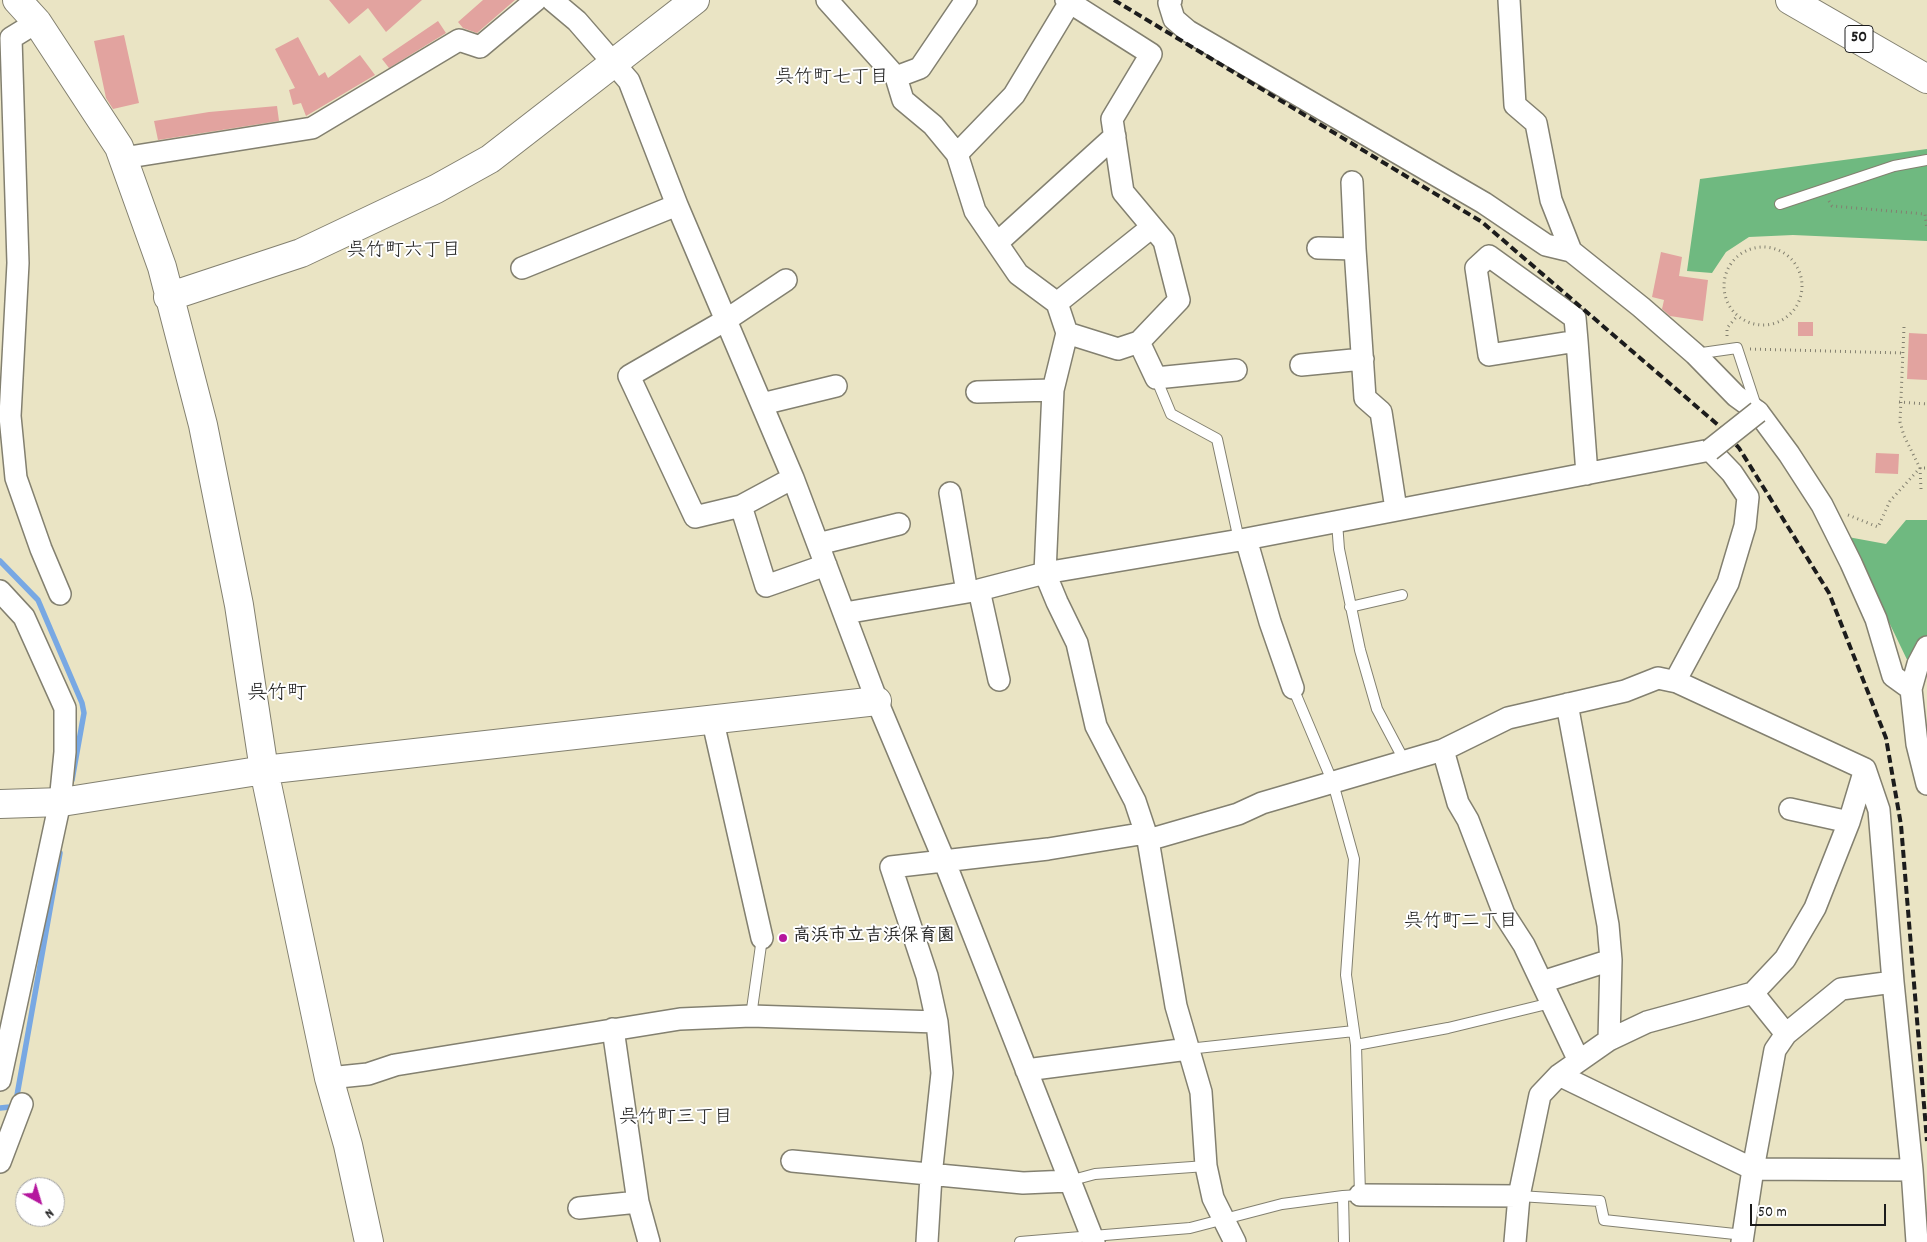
<!DOCTYPE html>
<html>
<head>
<meta charset="utf-8">
<style>
  body { margin:0 }
  #map { position:relative; width:1927px; height:1242px; overflow:hidden; background:#eae4c4; font-family:Dekko,sans-serif }
  canvas { display:block }
  .north { position:absolute; left:15px; top:1177px; width:50px; height:50px; box-sizing:border-box; background:#fff; border:1px solid #a4a4a4; border-radius:50%; rotate:141deg; font-size:14px; font-weight:700; line-height:20px; text-align:center; color:#1c1c1c }
  .north::after { content:''; display:block; margin:auto; width:18px; height:22px; background:#b5179e; clip-path:polygon(50% 0,100% 100%,50% 72%,0 100%) }
  .scale { position:absolute; left:1750px; top:1204px; width:136px; height:22px; box-sizing:border-box; border:2px solid #1c1c1c; border-top:0; padding-left:6px; font-size:15px; line-height:18px; white-space:nowrap; color:#1c1c1c; -webkit-text-stroke:4px #fff; paint-order:stroke }
</style>
</head>
<body>
<div id="map">
<canvas width="1927" height="1242"></canvas>
<div class="north">N</div>
<div class="scale">50 m</div>
</div>
<script>
const context = document.querySelector('canvas').getContext('2d');
context.lineJoin = 'round';
function fill(path, color) {
  context.fillStyle = color;
  context.fill(path, 'evenodd');
}
function poly(rows) {
  const path = new Path2D();
  for (const r of rows) {
    if (r.length === 3) {
      path.moveTo(r[0] + r[2], r[1]);
      path.arc(r[0], r[1], r[2], 0, 2 * Math.PI);
      continue;
    }
    path.moveTo(r[0], r[1]);
    for (let i = 2; i < r.length; i += 2) path.lineTo(r[i], r[i + 1]);
  }
  return path;
}
function trace(path, color, width, dash) {
  context.strokeStyle = color;
  context.lineWidth = width;
  context.lineCap = dash ? 'butt' : 'round';
  context.setLineDash(dash || []);
  context.stroke(path);
}
function write(font, color, halo, rows, align = 'center') {
  context.font = font + ' Dekko,"Klee One",sans-serif';
  context.lineWidth = 4;
  context.setLineDash([]);
  context.textBaseline = 'middle';
  context.strokeStyle = halo;
  context.fillStyle = color;
  for (const [text, x, y, turn = 0] of rows) {
    context.save();
    context.translate(x, y);
    context.rotate((+turn || 0) * Math.PI / 180);
    context.textAlign = isNaN(turn) ? turn : align;
    if (halo) context.strokeText(text, 0, 0);
    context.fillText(text, 0, 0);
    context.restore();
  }
}
const forest = poly([
  [1927,149,1927,241,1793,235,1749,237,1726,252,1712,273,1687,271,1700,179],
  [1906,520,1927,520,1927,638,1912,670,1848,537,1886,544]
]);
const stream = poly([
  [0,561,38,600,82,703,84,713,72,780],
  [0,1108,10,1107,16,1101,60,853]
]);
const building = poly([
  [329,0,422,0,386,32,368,8,349,24],
  [483,0,515,0,477,33,463,28,458,22],
  [438,21,446,33,389,68,382,59],
  [124,35,139,103,113,109,106,98,94,41],
  [298,37,319,76,325,72,328,78,360,55,375,75,306,116,301,103,293,105,289,90,295,88,275,49],
  [277,106,279,121,158,140,154,121,209,112],
  [1661,252,1682,257,1679,276,1708,280,1703,321,1670,316,1662,309,1664,300,1652,297],
  [1798,322,1813,322,1813,336,1798,336],
  [1909,333,1927,334,1927,380,1907,379],
  [1876,453,1899,454,1898,474,1875,473]
]);
const path = poly([
  [1829,201,1832,206,1925,214,1927,229],
  [1763,286,39],
  [1727,336,1727,328,1738,315],
  [1750,349,1902,353],
  [1899,402,1927,404],
  [1921,489,1920,468,1927,468],
  [1848,515,1878,527,1890,501,1920,468,1904,436,1900,422,1904,327]
]);
const lane = poly([
  [1780,204,1894,166,1927,160],
  [1695,354,1737,348,1756,406],
  [1156,378,1171,414,1217,439,1239,540],
  [1337,522,1339,549,1360,650,1377,709,1405,762],
  [1350,607,1402,595],
  [1293,688,1333,783,1354,859,1346,975,1356,1045,1360,1195,1343,1196,1344,1242],
  [751,1016,762,938],
  [1356,1045,1448,1028,1551,1003],
  [1188,1049,1354,1031],
  [1069,1181,1095,1174,1206,1166],
  [1519,1196,1600,1201,1604,1220,1744,1235],
  [1020,1242,1190,1228,1282,1204,1343,1196]
]);
const street = poly([
  [552,0,577,21,629,81,677,205,793,478,877,701,944,860,1094,1242],
  [827,0,896,77,920,68,966,0],
  [1066,0,1151,54,1112,119,1123,192,1164,241,1179,300,1139,342,1118,349,1067,333,1057,303,1152,227],
  [1171,0,1169,3,1174,19,1188,31,1484,203,1546,245,1571,251],
  [1509,0,1515,105,1536,123,1551,200,1571,251,1641,307,1695,354,1736,396,1758,412,1789,454,1822,505,1851,563,1876,619,1893,676,1911,689,1917,744,1927,784],
  [37,22,11,38,18,263,10,416,16,478,41,549,60,594],
  [896,77,903,100,933,125,957,154],
  [123,158,312,128,459,40,480,47,536,0],
  [997,243,1115,136],
  [1318,248,1355,249,1352,182],
  [1355,249,1365,398,1381,412,1396,509],
  [522,268,677,205],
  [786,280,726,320,629,376,695,517,741,506,766,586,826,565],
  [1057,303,1018,274,975,211,957,154,1014,95,1070,2],
  [1067,333,1053,390,1045,573,1057,602,1077,643,1096,726,1135,801,1148,840,1176,1006,1201,1092,1206,1166,1213,1198,1235,1242],
  [1577,341,1489,355,1476,268,1489,256,1575,318,1577,341,1587,474],
  [1139,342,1156,378,1236,370],
  [1301,365,1363,359],
  [977,392,1053,390],
  [762,404,836,386],
  [950,493,967,592],
  [741,506,793,478],
  [1246,539,1270,622,1293,688],
  [818,544,899,524],
  [979,590,999,680],
  [0,591,24,617,65,708,65,752,60,802,0,1080],
  [845,613,979,590,1045,573,1246,539,1710,450,1732,473,1748,497,1745,526,1728,583,1679,674,1677,682],
  [1911,689,1918,664,1927,647],
  [1567,704,1608,925,1611,960,1609,1040],
  [713,722,762,938],
  [1443,750,1458,803,1468,820,1504,914,1524,945,1579,1061],
  [1790,809,1849,822],
  [1148,840,1238,814,1262,803,1443,750,1508,718,1625,691,1658,678,1677,682,1865,769,1849,822,1815,908,1785,959,1753,993,1647,1022,1609,1040,1559,1075,1540,1095,1519,1196,1515,1242],
  [1542,982,1611,960],
  [1893,982,1912,1170],
  [613,1029,638,1202,649,1242],
  [1786,1034,1841,989,1893,982,1879,810,1865,769],
  [1026,1070,1188,1049],
  [1559,1075,1753,1169,1912,1170,1917,1242],
  [329,1078,368,1074,395,1065,680,1019,751,1016,937,1022],
  [792,1161,1023,1183,1069,1181],
  [0,1162,22,1104],
  [1360,1195,1519,1196],
  [579,1208,638,1202],
  [927,1242,931,1176,942,1073,937,1022,927,976,891,867,1048,849,1146,833],
  [1742,1242,1753,1169,1775,1050,1786,1034,1753,993]
]);
const secondary = poly([
  [17,0,37,22,119,147,162,267,203,425,239,605,264,770,329,1078,348,1145,369,1242],
  [168,297,301,253,436,189,490,159,695,0],
  [0,804,62,802,264,770,877,701]
]);
const primary = poly([
  [1790,0,1927,79]
]);
const rail = poly([
  [1114,0,1482,222,1718,425,1739,448,1829,593,1886,738,1901,825,1927,1141]
]);
const streetBridge = poly([
  [1710,450,1758,412]
]);
const markers = [
  [783,938,5,"#b5179e"]
];
const shields = [
  [1859,39,28]
];
const shieldNames = [
  ["50",1859,39]
];
const poiNames = [
  ["高浜市立吉浜保育園",793,938]
];
const neighbourhoodNames = [
  ["呉竹町七丁目",832,79],
  ["呉竹町六丁目",404,252],
  ["呉竹町二丁目",1461,923],
  ["呉竹町三丁目",676,1119]
];
const quarterNames = [
  ["呉竹町",277,695]
];
fill(forest, '#6fb980');
trace(stream, '#78a8e3', 5.5);
fill(building, '#e2a39f');
trace(lane, '#838070', 12);
trace(street, '#838070', 24);
trace(secondary, '#838070', 30);
trace(primary, '#838070', 30);
trace(path, '#838070', 3, [1, 4]);
trace(lane, '#fff', 10);
trace(street, '#fff', 21);
trace(secondary, '#fff', 28);
trace(primary, '#fff', 28);
trace(rail, '#1c1c1c', 4, [8, 4]);
trace(streetBridge, '#838070', 24, []);
trace(streetBridge, '#fff', 21);
for (const [x, y, r, color] of markers) {
  const dot = new Path2D();
  dot.arc(x, y, r, 0, 2 * Math.PI);
  context.fillStyle = color;
  context.fill(dot);
  trace(dot, '#fff', 2);
}
for (const [x, y, w] of shields) {
  const box = new Path2D();
  box.roundRect(x - w / 2, y - 13.5, w, 27, 4);
  context.fillStyle = '#fff';
  context.fill(box);
  trace(box, '#1c1c1c', 1);
}
write('bold 16px', '#1c1c1c', null, shieldNames);
write('bold 18px', '#1c1c1c', '#fff', poiNames, 'left');
write('19px', '#1c1c1c', '#fff', neighbourhoodNames);
write('20px', '#1c1c1c', '#fff', quarterNames);
</script>
</body>
</html>
